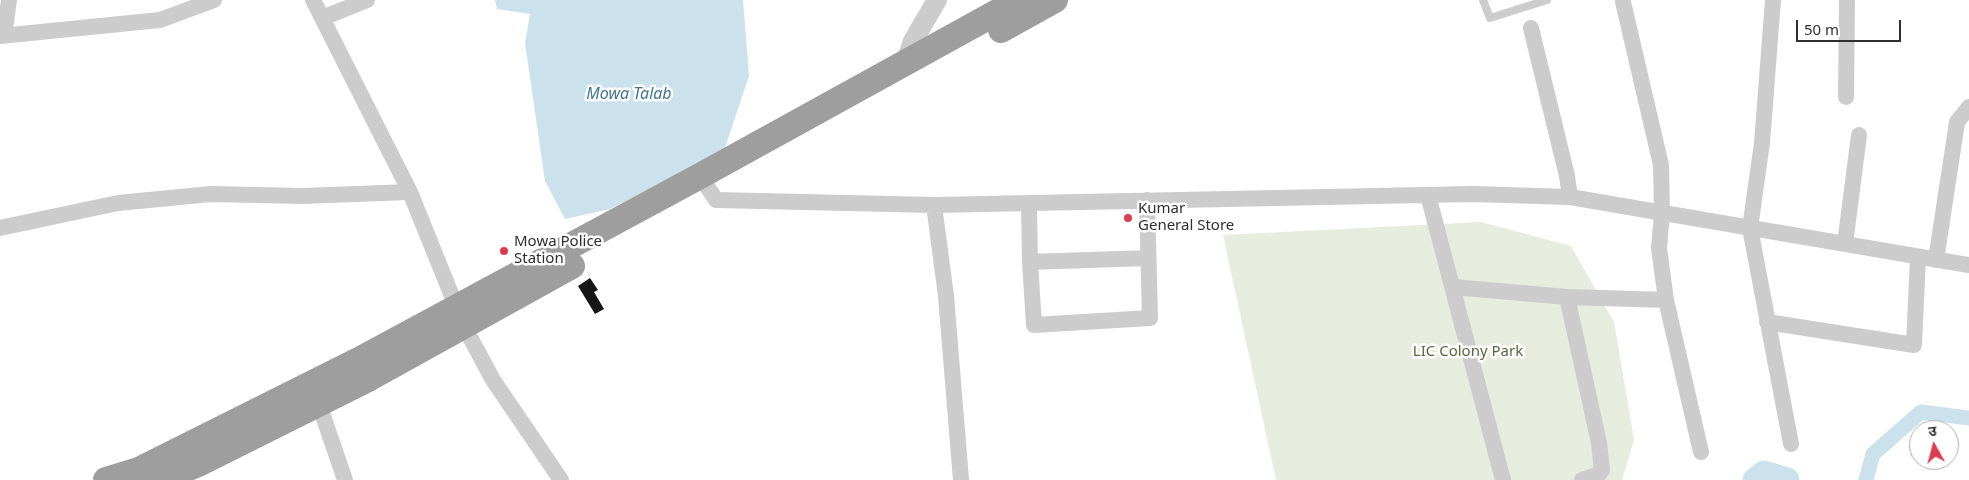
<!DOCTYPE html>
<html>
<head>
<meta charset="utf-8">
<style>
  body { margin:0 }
  #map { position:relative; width:1969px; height:480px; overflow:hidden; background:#fff; font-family:"Noto Sans","Noto Sans Devanagari",sans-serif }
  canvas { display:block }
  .north { position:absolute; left:1909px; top:420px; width:50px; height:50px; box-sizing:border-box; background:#fff; border:1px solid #acacac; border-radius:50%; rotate:353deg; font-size:14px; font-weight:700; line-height:20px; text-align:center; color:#2f2f2f }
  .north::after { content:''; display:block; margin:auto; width:18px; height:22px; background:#dd3b53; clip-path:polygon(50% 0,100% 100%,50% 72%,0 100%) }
  .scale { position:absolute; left:1796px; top:20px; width:105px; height:22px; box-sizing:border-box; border:2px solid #2f2f2f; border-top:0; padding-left:6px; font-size:15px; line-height:18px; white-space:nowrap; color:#2f2f2f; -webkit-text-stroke:4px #fff; paint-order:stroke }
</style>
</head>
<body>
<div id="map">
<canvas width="1969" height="480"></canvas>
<div class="north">उ</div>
<div class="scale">50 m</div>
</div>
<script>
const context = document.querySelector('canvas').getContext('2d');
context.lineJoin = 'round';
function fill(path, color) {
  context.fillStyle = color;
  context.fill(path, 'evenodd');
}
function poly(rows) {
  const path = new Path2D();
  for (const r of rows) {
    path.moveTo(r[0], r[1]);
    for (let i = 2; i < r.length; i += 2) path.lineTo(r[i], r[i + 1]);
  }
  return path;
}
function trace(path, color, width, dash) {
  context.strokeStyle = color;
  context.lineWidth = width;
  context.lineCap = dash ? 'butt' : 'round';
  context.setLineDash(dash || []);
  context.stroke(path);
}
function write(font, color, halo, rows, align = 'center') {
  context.font = font + ' "Noto Sans",sans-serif';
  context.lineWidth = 5;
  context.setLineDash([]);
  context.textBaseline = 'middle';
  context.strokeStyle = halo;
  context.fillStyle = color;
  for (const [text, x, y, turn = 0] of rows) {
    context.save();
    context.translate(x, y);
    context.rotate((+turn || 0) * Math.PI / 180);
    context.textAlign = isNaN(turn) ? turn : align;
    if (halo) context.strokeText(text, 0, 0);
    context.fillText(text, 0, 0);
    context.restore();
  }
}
const green = poly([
  [1481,222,1571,246,1614,322,1634,440,1622,480,1276,480,1223,235]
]);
const water = poly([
  [495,0,743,0,749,76,724,151,610,209,565,219,545,181,525,43,530,14,497,9]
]);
const canal = poly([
  [1866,480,1873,454,1921,412,1969,418]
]);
const river = poly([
  [1755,480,1764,473,1787,480]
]);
const building = poly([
  [590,278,598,290,594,292,604,309,595,314,578,286]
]);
const service = poly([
  [1483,0,1490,18,1547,0]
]);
const minor = poly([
  [313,0,410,192,464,326,493,380,561,480],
  [1773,0,1762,143,1750,228,1791,444],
  [1623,2,1661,165,1662,213,1659,248,1666,300,1701,452],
  [322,18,367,0],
  [1531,28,1567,176,1570,197],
  [4,35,9,0],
  [0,36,160,20,214,0],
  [1846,97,1847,0],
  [700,176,716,200,934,205,1472,194,1570,197,1969,265],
  [1428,195,1503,480],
  [1029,204,1030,262,1034,325,1150,318,1147,200],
  [934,205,946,296,961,480],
  [0,228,118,203,211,194,302,196,410,192],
  [1845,244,1859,135],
  [1936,260,1957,122,1969,107],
  [1030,262,1148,258],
  [1453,287,1567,297,1599,443,1602,470,1599,474,1582,480],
  [1567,297,1666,300],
  [1767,322,1914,345,1918,257],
  [319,404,345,480]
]);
const tertiary = poly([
  [906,62,913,41,937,0]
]);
const trunk = poly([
  [1001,30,1055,0],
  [106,480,139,470,359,360,700,176,1019,0],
  [160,480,198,464,370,378,572,266]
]);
const markers = [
  [1128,218,5,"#dd3b53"],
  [504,251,5,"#dd3b53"]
];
const poiNames = [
  ["Kumar",1138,209],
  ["General Store",1138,226],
  ["Mowa Police",514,242],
  ["Station",514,259]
];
const parkNames = [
  ["LIC Colony Park",1468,352]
];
const waterNames = [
  ["Mowa Talab",629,94]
];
fill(green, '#e6ecde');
fill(water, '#cbe1eb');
trace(canal, '#cbe1eb', 15);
trace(river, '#cbe1eb', 25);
fill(building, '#161616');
trace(service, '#ccc', 8);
trace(minor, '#ccc', 16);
trace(tertiary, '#ccc', 20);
trace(trunk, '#9e9e9e', 26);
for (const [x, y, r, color] of markers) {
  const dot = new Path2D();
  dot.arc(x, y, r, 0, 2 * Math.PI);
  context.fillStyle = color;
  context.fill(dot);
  trace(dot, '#fff', 2);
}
write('15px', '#2f2f2f', '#fff', poiNames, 'left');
write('15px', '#56693e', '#fff', parkNames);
write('italic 16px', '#41768e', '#fff', waterNames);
</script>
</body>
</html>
